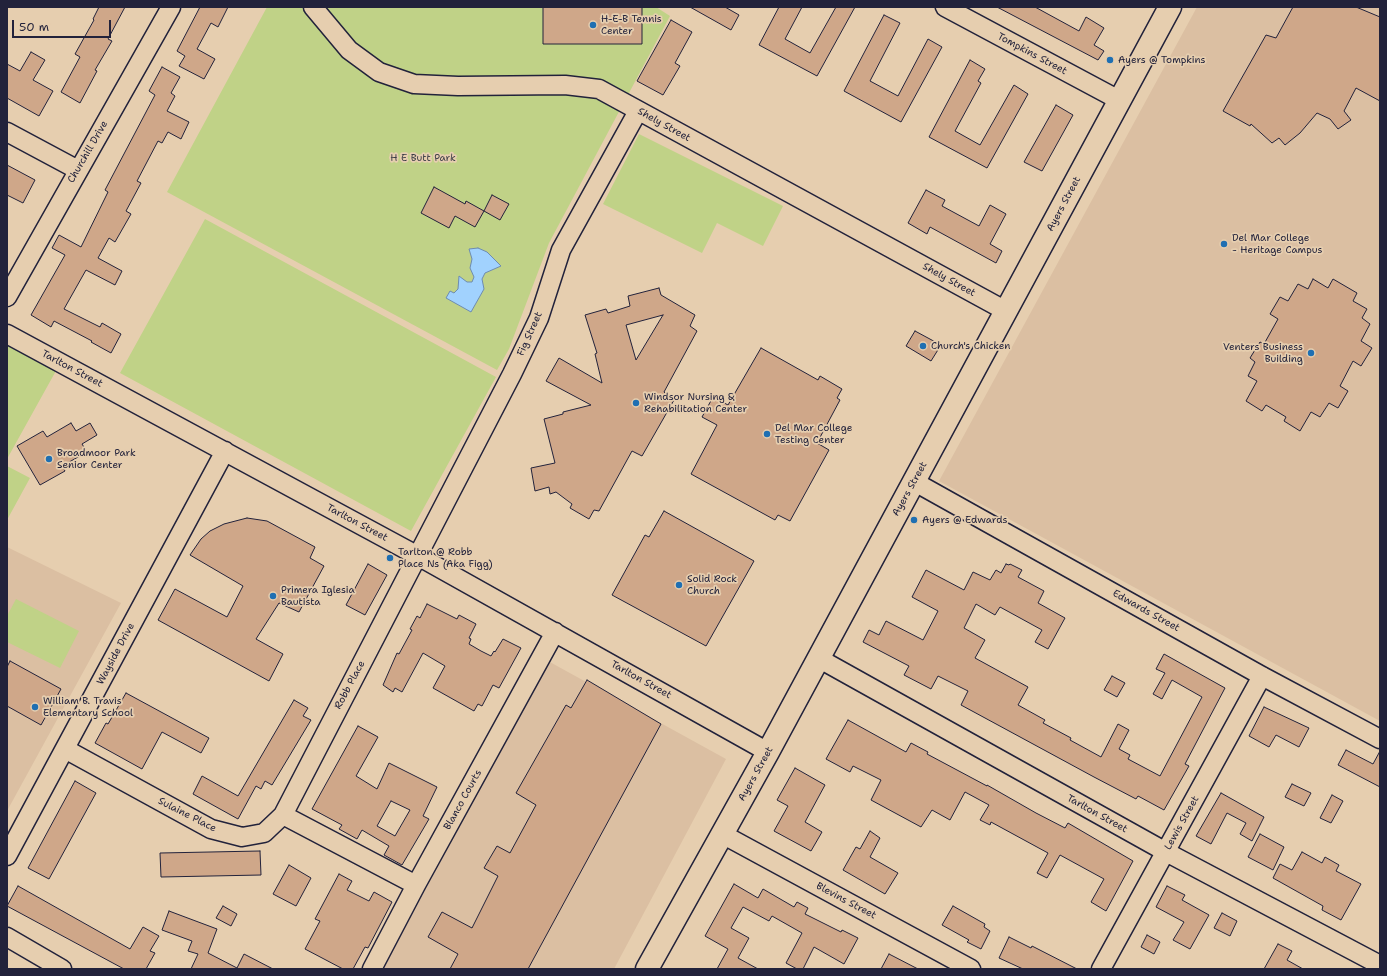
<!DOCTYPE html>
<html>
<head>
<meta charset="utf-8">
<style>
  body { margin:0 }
  #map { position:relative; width:1387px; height:976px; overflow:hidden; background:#e6ceaf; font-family:"Shantell Sans",sans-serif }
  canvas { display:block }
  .frame { position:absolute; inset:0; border:8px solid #22223b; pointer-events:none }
  .scale { position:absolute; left:12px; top:20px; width:99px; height:18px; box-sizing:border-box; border:2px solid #22223b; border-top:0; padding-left:5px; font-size:12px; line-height:14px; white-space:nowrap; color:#22223b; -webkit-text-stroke:3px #e6ceaf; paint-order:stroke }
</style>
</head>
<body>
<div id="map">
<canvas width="1387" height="976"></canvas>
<div class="frame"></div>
<div class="scale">50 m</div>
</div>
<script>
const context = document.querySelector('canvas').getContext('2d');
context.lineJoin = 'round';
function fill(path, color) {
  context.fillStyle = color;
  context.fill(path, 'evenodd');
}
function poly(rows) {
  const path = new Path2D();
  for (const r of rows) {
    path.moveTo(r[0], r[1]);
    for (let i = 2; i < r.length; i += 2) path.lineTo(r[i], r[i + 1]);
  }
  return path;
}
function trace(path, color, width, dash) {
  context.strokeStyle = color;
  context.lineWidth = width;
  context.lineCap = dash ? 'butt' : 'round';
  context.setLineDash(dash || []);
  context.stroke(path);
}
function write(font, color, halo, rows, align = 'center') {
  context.font = font + ' "Shantell Sans",sans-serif';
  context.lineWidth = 3.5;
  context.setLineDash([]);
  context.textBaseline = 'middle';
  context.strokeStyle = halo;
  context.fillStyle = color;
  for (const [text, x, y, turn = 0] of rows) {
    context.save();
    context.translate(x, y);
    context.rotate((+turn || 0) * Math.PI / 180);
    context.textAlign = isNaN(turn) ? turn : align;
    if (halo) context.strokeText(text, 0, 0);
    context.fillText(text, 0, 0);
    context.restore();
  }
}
const built = poly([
  [1197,7,1380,7,1380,721,939,481],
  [7,547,121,603,7,811],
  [548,661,726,759,614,969,383,969]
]);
const green = poly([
  [267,7,656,7,670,16,549,243,509,349,497,370,167,192],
  [639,134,783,206,763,246,717,223,702,253,603,204],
  [205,219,496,377,411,531,120,373],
  [7,344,57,369,7,459],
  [7,466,30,478,7,520],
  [16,599,79,631,60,668,7,642,7,616]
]);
const water = poly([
  [478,248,487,252,501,266,485,273,482,279,484,289,471,312,446,298,450,291,454,293,458,289,459,276,467,282,472,282,474,277,470,268,472,259,469,249,478,248]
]);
const building = poly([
  [99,7,125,7,108,39,112,41,95,70,97,71,80,103,61,92,80,57,75,54,94,20,93,19,99,7],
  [200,7,228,7,218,27,211,23,197,49,215,59,204,79,179,66,185,56,177,51,200,7],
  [543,7,642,7,642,44,543,44,543,7],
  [690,7,725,7,739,15,731,30,690,7],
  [779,7,802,7,785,39,810,53,836,7,855,7,817,76,759,45,779,7],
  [997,7,1035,7,1079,31,1086,17,1104,28,1094,45,1104,51,1098,60,997,7],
  [1293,7,1356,7,1380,17,1380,101,1356,88,1344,111,1351,120,1338,129,1330,119,1317,113,1300,133,1285,145,1279,138,1272,143,1251,124,1250,126,1223,111,1266,35,1276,38,1293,7],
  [884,15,900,23,870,81,898,96,928,39,942,47,901,122,844,91,884,15],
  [671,20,692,32,675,63,680,66,663,95,637,81,671,20],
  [31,52,45,60,33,80,53,91,39,116,7,98,7,64,20,71,31,52],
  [970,60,985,69,978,81,981,83,955,131,980,145,1014,85,1028,94,987,168,929,137,970,60],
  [162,67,180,77,171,93,175,96,167,111,189,122,181,139,168,132,162,143,158,141,137,181,141,183,126,211,131,214,115,242,109,238,98,258,122,271,115,285,86,270,64,309,100,327,102,323,121,334,111,353,91,342,92,341,54,321,51,327,31,315,65,255,52,248,59,235,81,247,108,192,105,190,155,95,149,91,162,67],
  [1056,105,1073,115,1042,171,1024,162,1056,105],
  [7,165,35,180,23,203,7,195,7,165],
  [434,187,465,204,466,201,484,211,475,227,455,216,449,228,421,213,434,187],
  [926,190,945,200,942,206,979,226,990,205,1006,214,990,244,1002,251,996,263,930,227,927,234,908,223,926,190],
  [492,195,509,204,500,220,484,211,492,195],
  [1313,279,1328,288,1333,279,1357,293,1353,301,1367,309,1362,318,1370,324,1361,341,1372,348,1361,366,1353,361,1340,386,1348,391,1338,408,1329,403,1320,417,1311,412,1300,431,1284,421,1286,417,1266,405,1262,411,1246,401,1257,381,1248,376,1255,362,1250,358,1260,342,1264,344,1278,319,1270,314,1280,297,1288,301,1298,284,1308,289,1313,279],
  [659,288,661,295,695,315,690,326,697,331,664,392,674,400,642,456,632,451,599,511,594,510,589,519,570,508,572,504,556,492,550,494,549,487,535,491,531,468,555,463,544,419,563,414,563,412,591,405,546,381,559,358,602,383,595,354,597,353,585,315,606,309,608,313,630,306,628,296,659,288],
  [663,315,636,360,626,325,663,315],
  [915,331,941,345,931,361,906,346,915,331],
  [761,348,818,380,820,376,842,389,837,398,840,400,817,443,829,450,790,521,778,515,775,520,691,474,717,425,702,417,713,397,728,405,761,348],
  [71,423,76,431,90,423,97,435,82,444,87,452,62,466,65,471,40,485,17,446,43,431,47,437,71,423],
  [664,511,754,561,706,646,612,595,645,535,649,537,664,511],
  [247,518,267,521,315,547,310,558,324,566,299,612,279,603,256,639,283,654,269,681,158,620,175,589,227,617,243,586,190,555,201,539,210,531,224,524,247,518],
  [368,564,387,575,365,615,346,605,368,564],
  [1006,564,1009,565,1010,564,1022,570,1018,577,1044,591,1038,603,1065,618,1048,649,1035,642,1042,630,1000,607,995,615,976,604,964,628,985,640,975,658,1028,687,1018,705,1045,720,1043,723,1071,738,1070,740,1101,757,1118,724,1129,730,1119,749,1130,755,1128,759,1160,776,1202,697,1172,680,1162,699,1153,694,1165,673,1156,669,1164,654,1225,688,1185,764,1189,766,1164,810,1138,796,1136,799,1094,777,961,705,968,691,938,676,931,689,904,675,909,666,863,642,869,630,879,635,886,621,923,640,938,611,912,597,926,570,964,590,973,572,990,580,996,570,1001,573,1006,564],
  [427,604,457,619,459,615,476,624,469,638,471,639,469,644,481,651,491,656,494,651,495,652,503,639,521,648,499,688,493,685,482,706,478,704,474,711,433,688,445,666,423,653,402,692,395,688,393,692,383,685,397,653,399,654,412,630,410,629,417,616,420,618,427,604],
  [10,661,61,689,41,725,7,706,7,667,10,661],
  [1112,676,1125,683,1117,697,1104,690,1112,676],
  [587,680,661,724,528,969,450,969,458,954,428,937,442,912,472,928,498,876,484,868,497,846,510,853,536,805,516,793,566,705,571,708,587,680],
  [126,693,209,738,201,753,162,732,142,769,95,743,106,723,108,724,126,693],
  [294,700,308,708,303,716,311,720,272,785,265,781,261,789,256,786,238,819,193,794,202,776,238,796,294,700],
  [1264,707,1309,728,1299,747,1276,735,1269,747,1249,736,1264,707],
  [848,720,906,752,911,743,928,752,927,754,987,786,987,785,1036,813,1065,828,1068,823,1133,861,1106,911,1091,902,1104,879,1060,855,1047,878,1037,873,1048,853,991,822,990,825,980,820,989,805,965,792,950,820,932,810,921,827,871,800,881,780,853,766,850,772,826,759,848,720],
  [358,726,378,737,356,776,377,789,389,763,437,787,423,816,429,819,402,865,384,855,389,846,362,830,357,839,339,829,342,825,312,809,358,726],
  [391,801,410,810,395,836,377,826,391,801],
  [1346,750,1373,764,1380,751,1380,787,1338,765,1346,750],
  [795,768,825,785,805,822,822,832,811,851,774,831,788,806,777,800,795,768],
  [75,781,96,793,49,879,28,868,75,781],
  [1292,784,1311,793,1304,806,1285,797,1292,784],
  [1221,793,1264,817,1252,841,1240,834,1246,823,1227,813,1211,844,1196,836,1221,793],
  [1332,795,1343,801,1331,823,1320,818,1332,795],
  [870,831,880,838,870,857,898,873,885,894,843,870,856,847,860,849,870,831],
  [1260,834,1284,847,1273,870,1248,857,1260,834],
  [260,851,261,875,161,877,160,853,260,851],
  [1302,852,1322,863,1325,857,1339,865,1336,871,1361,884,1341,920,1322,910,1323,906,1273,878,1280,864,1292,870,1302,852],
  [289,865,311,878,296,906,273,894,289,865],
  [339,874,352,881,347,890,369,901,374,892,392,902,368,948,365,947,353,969,343,969,305,949,320,921,315,919,339,874],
  [734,884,758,898,763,889,794,907,797,902,808,908,805,914,841,932,842,930,858,938,844,964,814,947,803,969,797,969,786,963,802,933,772,916,769,921,743,907,731,928,749,938,738,958,758,969,717,969,728,949,705,936,734,884],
  [18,886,130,949,143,927,159,936,150,951,155,953,146,969,124,969,7,906,18,886],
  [1167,886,1185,895,1182,900,1209,915,1190,949,1173,940,1184,922,1156,907,1167,886],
  [223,906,237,914,231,926,216,918,223,906],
  [953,906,985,924,984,927,990,931,981,949,967,942,969,940,942,925,953,906],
  [169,911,217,929,208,953,237,968,244,954,273,969,191,969,198,954,188,951,192,941,162,930,169,911],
  [1222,913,1237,921,1230,936,1214,928,1222,913],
  [1147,935,1160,942,1154,954,1141,947,1147,935],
  [1009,937,1031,948,1032,946,1077,969,1023,969,999,958,1009,937],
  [1278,944,1292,951,1287,960,1303,969,1264,969,1278,944],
  [889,954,918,969,881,969,889,954]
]);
const minor = poly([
  [313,7,349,50,379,72,414,84,458,86,565,85,599,89,1006,311],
  [945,7,1119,100],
  [7,132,78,170],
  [7,297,171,7],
  [7,334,418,556,768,752],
  [913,481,1262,676,1380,739],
  [818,658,1166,852,1380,965],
  [65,749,211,829,242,837,264,833,283,815,416,885],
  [283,815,512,374,539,318,561,250,638,111],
  [722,834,971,969],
  [7,856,225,451],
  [7,937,62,969],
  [372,969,416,885,555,632],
  [1101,969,1262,676]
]);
const major = poly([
  [647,969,768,752,1170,7]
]);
const markers = [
  [593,25,4,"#1f6fb2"],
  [1110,60,4,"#1f6fb2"],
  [1224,244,4,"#1f6fb2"],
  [923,346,4,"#1f6fb2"],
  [1311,353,4,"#1f6fb2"],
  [636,403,4,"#1f6fb2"],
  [767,434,4,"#1f6fb2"],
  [49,459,4,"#1f6fb2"],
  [914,520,4,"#1f6fb2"],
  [390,558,4,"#1f6fb2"],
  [679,585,4,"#1f6fb2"],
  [273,596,4,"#1f6fb2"],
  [35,707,4,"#1f6fb2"]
];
const poiNames = [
  ["H-E-B Tennis",601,19],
  ["Center",601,31],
  ["Ayers @ Tompkins",1118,60],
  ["Del Mar College",1232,238],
  ["- Heritage Campus",1232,250],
  ["Church's Chicken",931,346],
  ["Venters Business",1303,347,"right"],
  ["Building",1303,359,"right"],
  ["Windsor Nursing &",644,397],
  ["Rehabilitation Center",644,409],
  ["Del Mar College",775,428],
  ["Testing Center",775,440],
  ["Broadmoor Park",57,453],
  ["Senior Center",57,465],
  ["Ayers @ Edwards",922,520],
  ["Tarlton @ Robb",398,552],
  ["Place Ns (Aka Figg)",398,564],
  ["Solid Rock",687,579],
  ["Church",687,591],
  ["Primera Iglesia",281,590],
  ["Bautista",281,602],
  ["William B. Travis",43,701],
  ["Elementary School",43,713]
];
const streetNames = [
  ["Tompkins Street",1032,54,28],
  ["Shely Street",664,125,29],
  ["Churchill Drive",88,152,-60],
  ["Ayers Street",1064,204,-62],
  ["Shely Street",949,280,29],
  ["Fig Street",530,334,-66],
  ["Tarlton Street",72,369,28],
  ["Ayers Street",910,489,-61],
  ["Tarlton Street",357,523,28],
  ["Edwards Street",1146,611,29],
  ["Wayside Drive",116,654,-62],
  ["Tarlton Street",641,680,29],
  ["Robb Place",350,685,-62],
  ["Ayers Street",756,774,-61],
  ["Blanco Courts",463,800,-61],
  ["Tarlton Street",1097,814,29],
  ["Sulaine Place",187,815,27],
  ["Lewis Street",1182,823,-61],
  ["Blevins Street",846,901,28]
];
const parkNames = [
  ["H E Butt Park",423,158]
];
fill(built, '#dbbfa2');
fill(green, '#c0d287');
fill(water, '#a1d2fe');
trace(water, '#6e8cb0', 1);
fill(building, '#cfa789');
trace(building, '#22223b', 1);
trace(minor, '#22223b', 21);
trace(major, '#22223b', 25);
trace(minor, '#e6ceaf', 18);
trace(major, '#e6ceaf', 22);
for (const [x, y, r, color] of markers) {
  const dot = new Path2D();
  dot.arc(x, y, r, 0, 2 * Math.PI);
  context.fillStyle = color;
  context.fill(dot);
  trace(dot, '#e6ceaf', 1.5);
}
write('10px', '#22223b', '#e6ceaf', poiNames, 'left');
write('10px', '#22223b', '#e6ceaf', streetNames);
write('10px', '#3a3c46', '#e6ceaf', parkNames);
</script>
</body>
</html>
